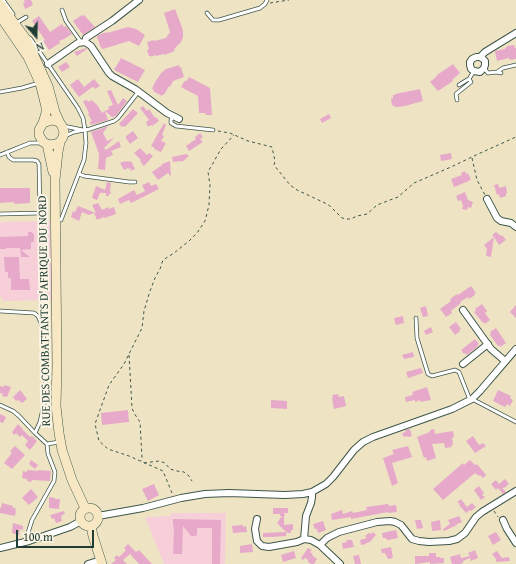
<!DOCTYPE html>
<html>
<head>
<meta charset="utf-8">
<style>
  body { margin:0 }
  #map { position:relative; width:516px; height:564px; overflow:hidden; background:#eee4c4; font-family:"Gentium Book Plus",serif }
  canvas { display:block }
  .north { position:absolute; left:16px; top:16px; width:40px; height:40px; -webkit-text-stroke:3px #fcf5e5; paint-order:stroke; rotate:160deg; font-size:11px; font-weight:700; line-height:16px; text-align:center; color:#1f3d34 }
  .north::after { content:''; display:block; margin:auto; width:14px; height:18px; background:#1f3d34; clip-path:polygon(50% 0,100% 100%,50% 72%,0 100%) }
  .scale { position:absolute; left:16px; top:530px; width:78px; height:18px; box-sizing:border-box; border:2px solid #1f3d34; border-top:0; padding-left:5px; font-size:12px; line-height:14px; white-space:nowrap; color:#1f3d34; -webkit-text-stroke:3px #fcf5e5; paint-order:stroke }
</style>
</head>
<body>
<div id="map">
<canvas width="516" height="564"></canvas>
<div class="north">N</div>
<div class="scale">100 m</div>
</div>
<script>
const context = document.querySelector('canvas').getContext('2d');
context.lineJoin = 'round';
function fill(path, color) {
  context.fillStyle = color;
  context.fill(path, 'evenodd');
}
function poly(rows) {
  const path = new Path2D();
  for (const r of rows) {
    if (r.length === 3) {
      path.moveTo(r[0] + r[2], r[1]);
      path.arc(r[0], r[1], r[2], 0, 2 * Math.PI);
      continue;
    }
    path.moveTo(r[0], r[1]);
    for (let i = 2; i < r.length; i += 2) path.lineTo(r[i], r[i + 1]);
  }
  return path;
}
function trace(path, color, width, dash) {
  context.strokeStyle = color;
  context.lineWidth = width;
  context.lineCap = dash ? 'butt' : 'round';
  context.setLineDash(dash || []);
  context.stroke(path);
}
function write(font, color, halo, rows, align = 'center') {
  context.font = font + ' "Gentium Book Plus",serif';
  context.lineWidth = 4;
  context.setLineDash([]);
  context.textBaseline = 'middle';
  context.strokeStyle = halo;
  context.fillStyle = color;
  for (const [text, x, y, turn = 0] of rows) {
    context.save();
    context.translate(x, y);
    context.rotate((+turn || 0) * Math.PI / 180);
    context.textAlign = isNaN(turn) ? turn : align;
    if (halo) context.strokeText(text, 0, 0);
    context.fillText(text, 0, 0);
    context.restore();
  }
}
const built = poly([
  [50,221,52,300,3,301,0,295,0,222],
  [171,513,226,513,225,564,164,564,145,517,170,516]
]);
const building = poly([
  [24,0,31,0,33,5,25,9,23,3,25,2],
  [175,9,183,30,183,37,181,42,174,49,175,51,164,55,164,54,156,56,156,55,151,57,151,56,149,56,147,50,149,49,147,42,154,40,154,41,166,38,170,32,164,13],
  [82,15,83,16,84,15,95,27,83,35,73,21],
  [39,16,50,32,62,24,64,27,66,26,72,34,64,39,59,41,60,43,49,50,43,41,45,40,32,21],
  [128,27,136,29,145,35,139,46,129,41,103,49,101,48,97,37,98,35,107,32,107,33],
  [514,45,515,48,516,48,516,59,510,60,509,58,497,61,495,51,505,49,505,48,507,47,507,46],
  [86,48,87,49,77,56,74,52],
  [121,58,145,70,138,82,114,70],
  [66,62,70,67,62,72,58,67],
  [453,64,460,73,452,80,453,81,438,91,430,82,437,76,437,75],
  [179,65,179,67,181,67,184,77,173,81,170,87,169,86,164,95,163,94,162,96,153,91,154,90,152,89,154,84,161,73,166,69],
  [189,77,210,88,212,115,206,115,205,113,199,113,198,96,181,87,185,80,186,82],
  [78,79,84,87,94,79,100,86,95,89,94,87,91,88,79,97,70,85],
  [420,89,423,101,405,106,397,107,395,107,394,105,392,106,391,98,393,98,393,95,395,95,395,94],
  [111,90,118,105,123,98,127,101,116,116,112,117,105,111,109,109,108,107,113,105,107,91],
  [87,100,88,102,92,100,98,106,102,113,105,111,108,120,91,125,90,122,92,121,88,114,89,113,83,101],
  [143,106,147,111,149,109,155,118,156,117,159,121,152,126,151,125,148,127,146,122,149,120,140,108],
  [133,109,138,113,125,127,124,126,122,127,119,124],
  [329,114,331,118,322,123,320,119],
  [164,123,166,125,162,135,164,136,161,141,166,143,161,152,154,149,155,148,151,146],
  [108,126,103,133,107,141,114,138,104,148,106,150,119,141,121,147,111,151,113,155,106,158,105,170,98,169,99,154,91,132],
  [133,131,138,138,130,144,126,138,126,136],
  [200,133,203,137,200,139,203,142,189,151,186,146,196,139,195,137],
  [140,148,147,155,149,153,153,156,144,166,140,161,141,160,134,153],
  [451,153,452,159,441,161,440,155],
  [186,154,189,156,182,162,181,161,173,162,172,157],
  [125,161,126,162,128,161,129,162,131,161,135,169,131,171,130,168,128,169,128,168,124,170,120,163],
  [170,161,171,177,168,173,158,180,152,172,162,165,162,164],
  [465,171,466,174,468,173,471,180,469,180,469,181,454,187,451,179,462,175,461,173],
  [107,182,111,183,110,192,111,193,111,194,109,194,109,196,106,196,106,193,100,193,97,200,92,198,96,186,105,190],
  [149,182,151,186,156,184,159,189,131,203,129,200,120,204,118,199,134,190,137,195,145,191,142,185],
  [498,184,499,188,506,186,507,193,506,193,506,196,500,198,499,194,497,195,494,185],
  [0,188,30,188,30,203,14,204,14,202,0,203],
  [465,192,468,200,473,202,471,208,468,207,467,210,462,209,463,206,461,200,458,201,456,196],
  [98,203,102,210,108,207,109,209,114,207,116,214,105,218,104,217,97,220,94,213,89,215,82,212,79,221,71,217,73,211,75,212,78,206,96,213,92,205],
  [28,232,32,232,33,234,34,234,34,242,31,242,31,249,21,250,30,257,21,257,20,248,6,248,6,249,0,249,0,237,28,236],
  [496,232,501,236,502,235,506,240,499,245,494,237,491,257,486,256,487,249,484,245,494,237,492,235],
  [4,257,19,257,20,279,29,279,30,290,11,290,11,278,8,278,8,272,5,272],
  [471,286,476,293,474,294,475,295,469,299,468,297,460,302,461,303,452,310,451,311,452,313,446,317,440,309,451,301,450,299,457,294,458,295],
  [482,304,487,311,485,313,490,320,485,324,484,322,483,323,474,312,476,311,475,309],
  [516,305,516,318,510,312],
  [426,306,428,316,423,317,420,308],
  [403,316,404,323,396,325,394,318],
  [456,322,461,329,459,330,460,331,455,335,449,327],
  [431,327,433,332,426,335,424,331],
  [496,328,506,343,500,347,499,345,498,346,490,335,491,334,490,332],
  [475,339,479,344,477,346,478,346,467,355,465,353,464,354,461,350],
  [413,352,414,357,404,359,402,355],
  [421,368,423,373,408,378,406,372],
  [4,385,11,387,7,397,2,396,3,394,0,393,0,386,4,387],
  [427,387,431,400,420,402,420,400,415,402,415,400,406,402,405,397,413,395,412,392],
  [20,390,27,399,22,403,18,400,16,401,13,397],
  [498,390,511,396,510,398,513,400,510,406,507,404,505,407,493,401],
  [338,394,339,397,344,396,346,406,334,409,332,398,333,398,332,395],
  [271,400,287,401,287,409,271,408],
  [128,410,129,422,102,425,101,413],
  [0,414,6,417,3,423,0,422],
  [18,424,23,429,22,429,30,437,32,436,37,441,30,450,25,445,28,441,22,435,20,437,16,433,14,435,12,432],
  [410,429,412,436,408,437,407,436,404,437,402,433,406,432,405,430],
  [434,429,435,434,453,431,454,437,452,438,453,445,451,445,452,447,445,448,444,443,432,444,436,458,427,461,426,457,424,458,417,437,430,432,430,430],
  [473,436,479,445,483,443,486,446,475,453,466,441],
  [15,446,25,455,12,469,4,463,12,453,10,451],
  [408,446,412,457,392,463,398,483,392,486,383,458,394,454,392,450],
  [31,460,38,465,35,469,29,464],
  [470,460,475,465,477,464,486,475,483,478,480,475,479,476,475,473,443,500,433,489,463,463,464,465],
  [27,470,39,471,37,470,51,471,50,481,32,480,31,482,27,481,27,479,22,478,23,471,27,472],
  [505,479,509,484,504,488,502,488,506,492,503,494,498,488,496,490,491,484,496,480,499,484],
  [154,484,159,495,148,501,142,489],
  [479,486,484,493,482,495,485,497,481,500,474,490],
  [31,489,38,497,29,505,22,498],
  [49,497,55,498,55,499,60,499,59,509,49,508],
  [461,499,467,507,472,503,476,507,471,511,470,510,466,513,459,505,460,504,457,502],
  [2,503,13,506,13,508,16,508,15,511,16,511,15,516,0,513,0,508,1,508],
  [388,504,389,506,396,505,397,512,388,513,388,512,351,519,351,517,332,520,331,514,342,510,343,514,352,511,353,513,367,510,366,507],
  [273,508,288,508,288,513,284,513,285,516,284,516,284,525,293,524,293,530,291,530,291,533,288,533,286,532,286,536,272,537,263,537,263,533,286,532,277,523,282,516,280,516,280,514,273,514],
  [64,511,65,514,62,515,62,516,61,517,62,521,56,523,54,518,52,519,50,515],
  [459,516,462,522,457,524,457,525,444,531,443,529,450,524,448,520],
  [173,519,221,520,220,564,212,564,212,528,197,528,197,535,195,536,191,536,183,526,182,554,173,554,174,527,173,527],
  [415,520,421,520,423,528,417,529],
  [440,520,441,530,432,531,431,522],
  [323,521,326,530,318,533,317,529,315,529,313,524],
  [13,523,23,526,23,530,20,529,19,535,12,533],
  [243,525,243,527,246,526,247,532,233,533,232,526],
  [396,530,398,538,388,540,387,540,386,538,383,538,382,533],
  [373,532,376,535,370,542,366,543,366,544,361,545,360,540,367,538,365,536,369,533,371,534],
  [496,532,501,540,493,545,488,536],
  [346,540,352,540,354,547,343,549,342,543,347,542],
  [128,544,136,552,139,550,152,564,139,564,130,554,123,560,127,564,111,564,116,560,114,558,117,555,119,557,126,550,124,548],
  [252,544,253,552,240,553,240,546],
  [391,547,393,558,388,559,385,553,382,553,381,549],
  [308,548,312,550,310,552,313,554,312,555,317,559,314,564,311,564,308,562,308,560,305,558,303,560,301,558],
  [475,550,478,558,471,561,470,558,463,561,463,563,460,564,452,564,450,557,460,554,461,558,470,556,468,553],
  [294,551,296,558,283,562,281,555],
  [497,551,502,558,509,557,510,561,496,562,496,559,492,554],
  [429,553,436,553,436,557,440,557,440,558,444,558,444,563,430,564,430,562,415,564,415,556,429,556],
  [359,555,361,564,355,564,353,556]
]);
const path = poly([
  [270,3,289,0],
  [218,131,230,133,248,141,272,147,275,161,274,165,290,185,297,190,325,203,330,206,342,218,347,219,351,219,357,216,367,214,377,205,398,197,414,183,451,167,476,155,516,137],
  [472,158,477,180,485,195],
  [129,355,132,408,134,413,140,422,142,458,141,461],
  [144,463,159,461,165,463,170,469,177,471,184,472,189,476,192,481],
  [172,493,163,471,129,456,108,449,99,441,95,424,109,385,124,364,142,328,144,311,150,291,155,278,160,269,163,260,174,253,189,241,197,233,205,221,209,205,210,185,208,172,221,149,234,135],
  [494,511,498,517]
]);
const service = poly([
  [3,0,13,14],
  [62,10,66,21,81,42],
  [207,13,213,20,219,20,260,8,265,4,267,0],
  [18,22,26,17],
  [30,38,78,108,83,118,85,130,86,143,84,160,61,220],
  [484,68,488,73,497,72,501,73],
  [497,72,503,68,516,65],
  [459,85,467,80,469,79],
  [0,92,22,88,39,83],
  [457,100,456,94,471,82,469,79,474,71],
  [173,116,171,120,171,123,176,126,213,130],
  [63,126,83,130],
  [65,136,74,132,90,129,114,121,118,118,139,91],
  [0,155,30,143,42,143],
  [79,174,84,176,129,182,135,182],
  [0,214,40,213,39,164,37,161,33,160,13,160,9,157,7,152],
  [0,311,34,313,38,316,41,323,45,347,46,371,45,400,40,422,35,433],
  [416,318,417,338,428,374,432,376,455,370,459,372,470,400],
  [472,399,516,422],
  [0,405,13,411,19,416,35,433,47,444],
  [29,540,27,536,32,520,54,481,55,472,48,454,47,444,59,442]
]);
const minor = poly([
  [85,42,86,38,112,21,139,0],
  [480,57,483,59,485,61,485,65,484,68,480,72,474,71,471,69,470,65,470,62,472,59,476,57,480,57,485,52,516,33],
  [48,64,78,43,85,42,91,46,109,73,112,76,135,89,167,113,179,119],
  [487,199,497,218,501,221,511,223,516,227],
  [463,310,491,349,505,361],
  [463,364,488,344],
  [312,492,312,497,311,503,306,516,304,539,311,540,320,545,340,564],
  [98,516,143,508,181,498,205,494,229,493,285,495,303,494,312,492,326,484,333,477,354,450,363,442,373,437,452,409,472,399,480,391,516,349],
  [257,519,255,529,257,541,262,546,269,547,297,542,304,539],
  [503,520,507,529,516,543],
  [320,545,327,538,339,532,377,522,390,521,395,522,401,525,412,539,419,541,429,542,449,541,457,539,465,533,476,517,482,512,516,491],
  [0,548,29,541,70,527,81,521],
  [88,564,101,560]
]);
const secondary = poly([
  [0,4,26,39,32,51,48,86,55,112,60,123,62,126,64,132,63,137,60,142,56,144,49,145,43,142,39,135,39,130,43,123,51,120,57,121,60,123],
  [0,16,28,57,40,83,46,107,46,113,43,123],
  [60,142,58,152,55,180,57,365,56,406,59,433,62,450,72,480,85,508],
  [47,144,53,172],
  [89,517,9],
  [91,526,93,536,102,564]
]);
const streetNames = [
  ["RUE DES COMBATTANTS D'AFRIQUE DU NORD",45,311,-91]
];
fill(built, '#f6cfd8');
fill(building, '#e6a9c9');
trace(service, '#3e564a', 4.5);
trace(minor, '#3e564a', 8);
trace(secondary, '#3e564a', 10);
trace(path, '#3e564a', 1, [3, 3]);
trace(service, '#fff', 3);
trace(minor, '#fff', 6);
trace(secondary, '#f7e8c3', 9);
write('12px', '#1f3d34', '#fcf5e5', streetNames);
</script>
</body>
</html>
